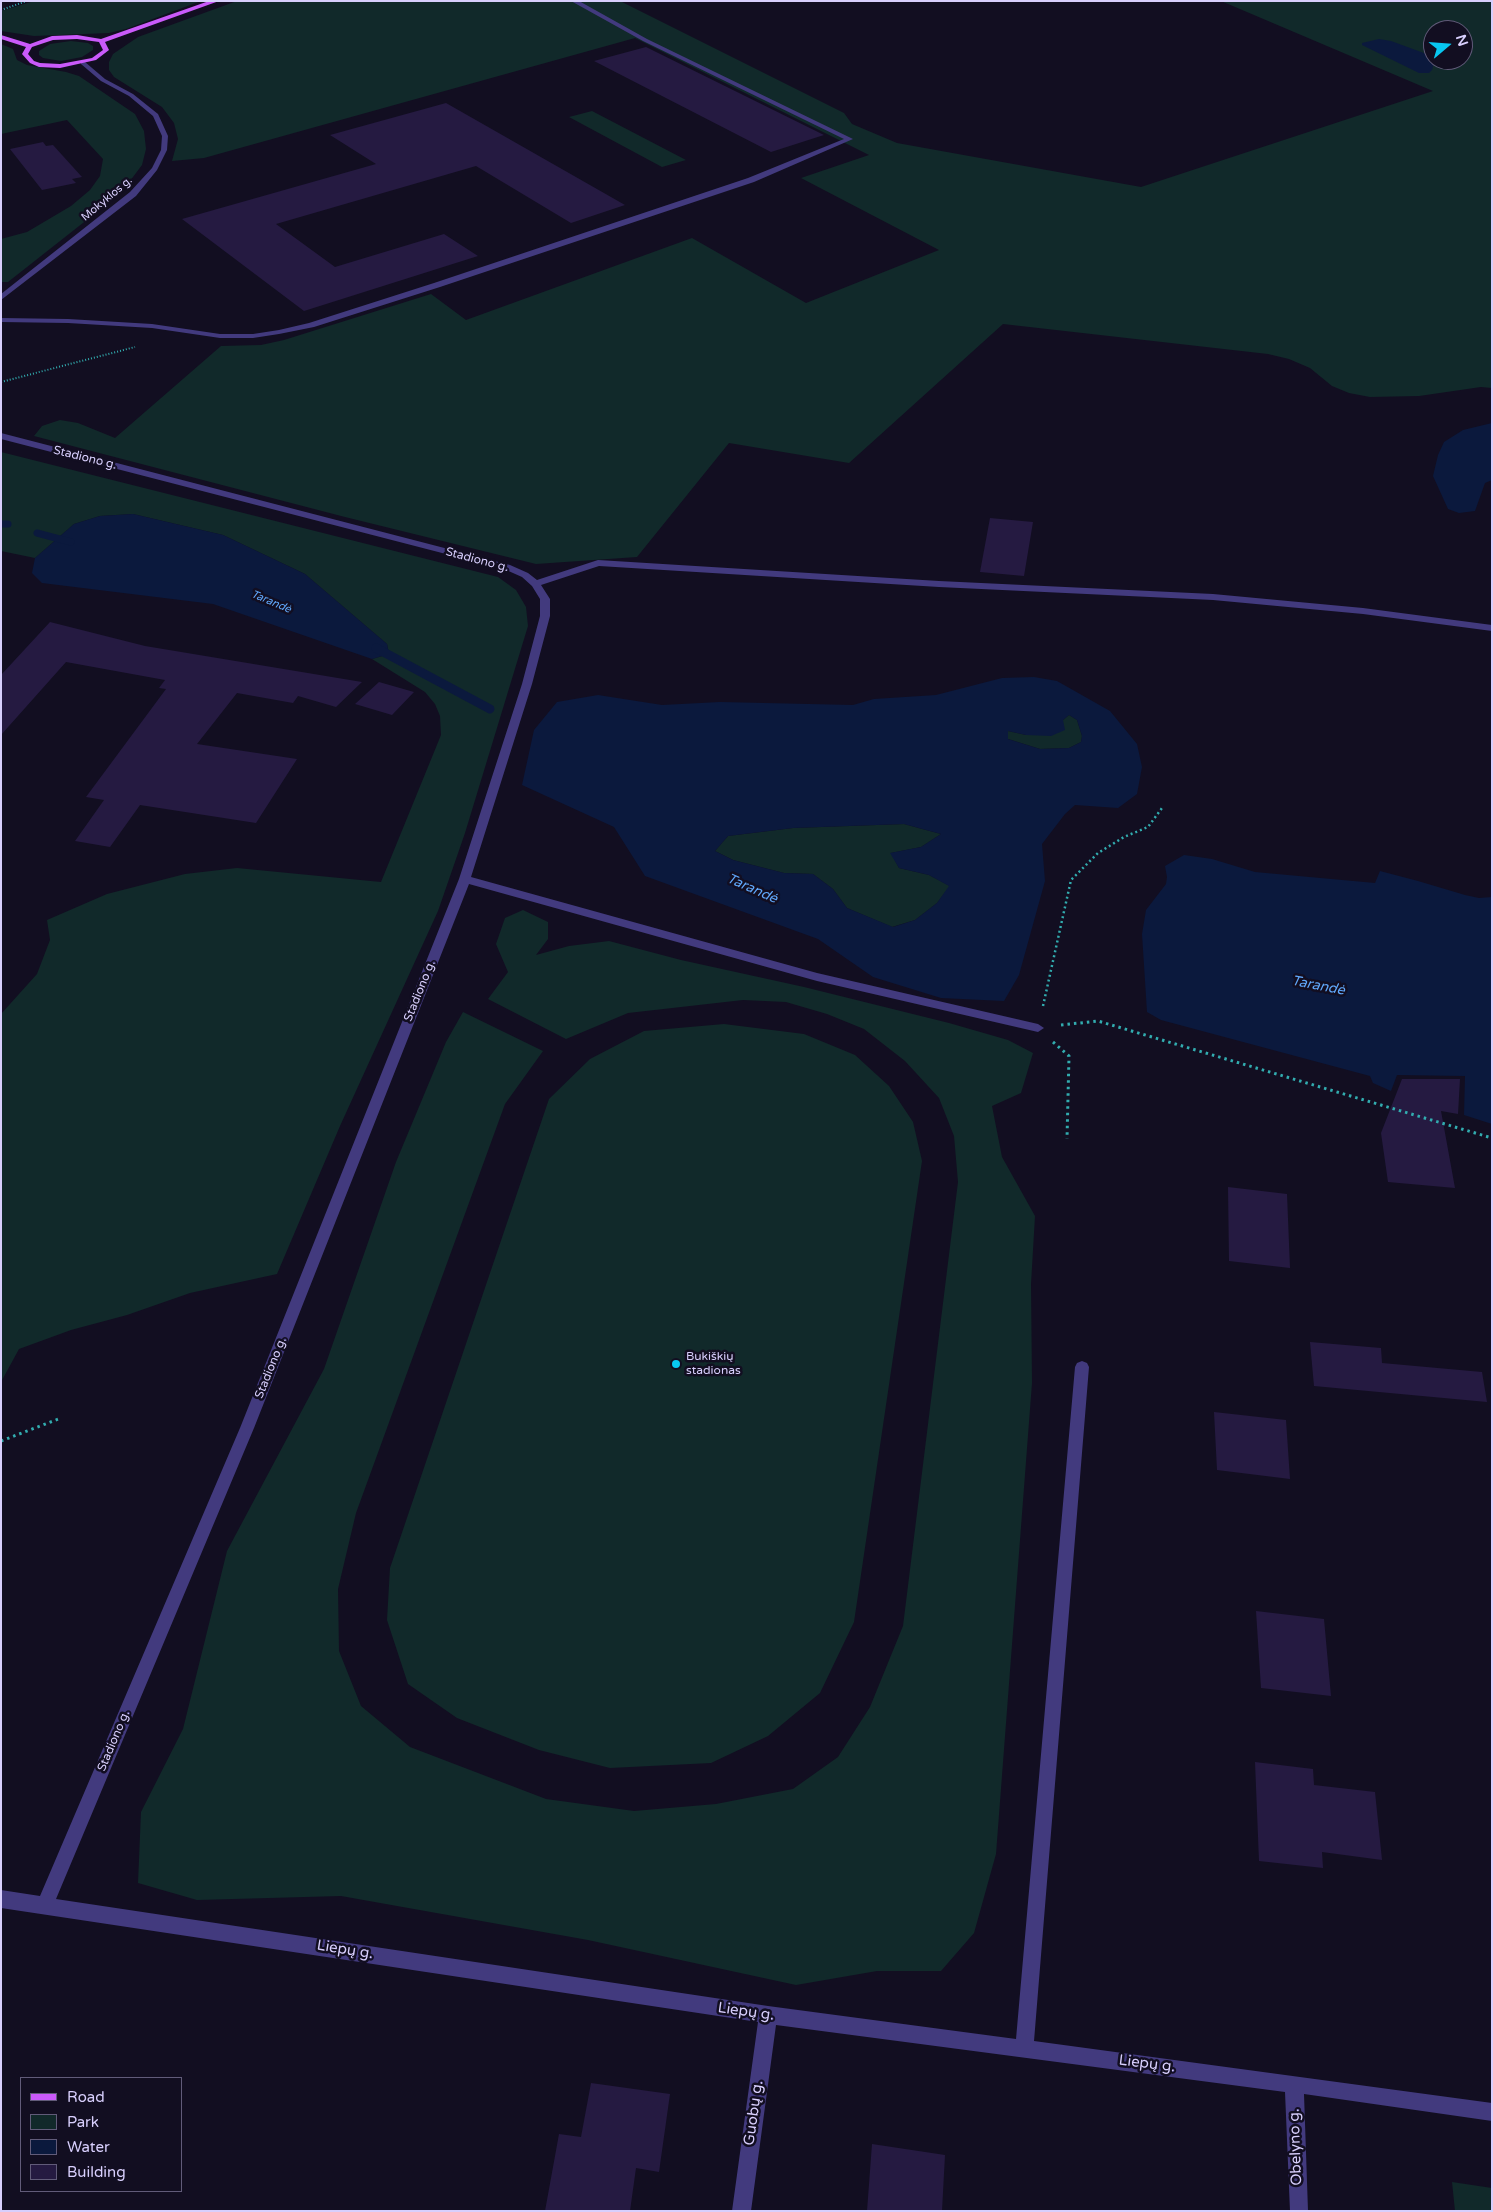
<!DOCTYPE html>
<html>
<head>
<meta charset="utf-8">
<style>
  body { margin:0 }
  #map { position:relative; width:1493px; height:2212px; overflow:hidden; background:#120e21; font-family:"Varela Round",sans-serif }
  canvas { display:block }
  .frame { position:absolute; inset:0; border:2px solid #d8cffd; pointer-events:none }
  .legend { position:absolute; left:20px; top:2077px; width:162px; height:115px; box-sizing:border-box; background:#120e21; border:1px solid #615b79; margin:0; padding:6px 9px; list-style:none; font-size:15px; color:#d8cffd }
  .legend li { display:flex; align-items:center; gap:10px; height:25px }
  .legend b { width:25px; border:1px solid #615b79 }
  .north { position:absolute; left:1423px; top:20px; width:50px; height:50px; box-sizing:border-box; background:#120e21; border:1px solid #615b79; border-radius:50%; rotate:72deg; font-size:14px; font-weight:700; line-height:20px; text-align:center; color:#d8cffd }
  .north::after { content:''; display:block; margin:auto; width:18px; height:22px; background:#08c7f1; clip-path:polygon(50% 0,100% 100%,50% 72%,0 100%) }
</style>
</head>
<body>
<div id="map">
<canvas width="1493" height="2212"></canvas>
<div class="frame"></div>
<ul class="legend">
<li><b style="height:6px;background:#ca5afa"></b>Road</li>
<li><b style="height:14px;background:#11292a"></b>Park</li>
<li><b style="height:14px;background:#0b193d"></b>Water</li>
<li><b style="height:14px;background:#251a41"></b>Building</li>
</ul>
<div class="north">N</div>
</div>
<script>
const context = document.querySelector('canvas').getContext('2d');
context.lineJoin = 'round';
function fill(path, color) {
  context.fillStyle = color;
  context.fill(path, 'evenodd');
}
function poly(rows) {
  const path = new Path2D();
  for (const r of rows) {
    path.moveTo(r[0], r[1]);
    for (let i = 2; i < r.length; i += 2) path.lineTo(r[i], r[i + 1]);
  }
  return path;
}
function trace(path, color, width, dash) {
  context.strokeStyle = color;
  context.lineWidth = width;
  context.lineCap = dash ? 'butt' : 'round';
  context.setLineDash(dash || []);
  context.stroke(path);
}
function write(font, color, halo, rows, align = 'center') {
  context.font = font + ' "Varela Round",sans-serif';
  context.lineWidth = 5;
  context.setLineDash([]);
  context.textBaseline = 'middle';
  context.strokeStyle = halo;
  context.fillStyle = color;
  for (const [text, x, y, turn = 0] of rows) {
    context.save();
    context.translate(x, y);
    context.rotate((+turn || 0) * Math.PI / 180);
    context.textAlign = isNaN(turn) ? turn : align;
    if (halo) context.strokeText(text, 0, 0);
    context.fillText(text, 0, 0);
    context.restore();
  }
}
const green = poly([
  [34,1,201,1,126,29,109,33,34,36,1,31,1,11],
  [237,1,620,1,844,113,852,124,897,143,1141,187,1433,91,1221,1,1492,1,1492,388,1481,387,1419,396,1370,397,1349,393,1332,386,1310,368,1289,359,1268,354,1003,324,849,463,729,443,637,557,536,564,345,517,34,436,42,426,60,420,78,423,115,438,221,346,261,345,284,340,431,294,466,320,692,238,806,303,939,250,801,178,869,155,635,38,204,158,172,161,178,139,174,123,162,107,114,77,109,70,109,62,113,54,138,37],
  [1433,30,1463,30,1463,60,1433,60],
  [71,41,88,43,93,46,93,50,82,57,61,61,43,58,39,55,39,51,50,44],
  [1,44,13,49,17,60,27,65,66,72,79,76,135,114,144,131,146,149,142,165,127,185,107,204,8,282,1,282,1,239,27,232,71,206,90,190,100,176,103,159,67,120,1,134],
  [592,111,686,160,662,167,569,117],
  [1,452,498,577,516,590,526,607,528,626,465,833,438,911,340,1126,277,1274,190,1293,127,1315,71,1330,19,1349,1,1382,1,1014,37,974,50,940,47,920,107,894,185,874,237,868,381,882,441,735,440,716,435,704,425,692,372,659,389,654,387,644,305,574,223,535,133,514,100,516,74,524,35,558,1,551],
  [1069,715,1077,720,1082,736,1081,742,1069,748,1040,749,1008,739,1008,731,1026,735,1063,720],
  [904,824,941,834,921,847,891,853,899,868,929,875,950,886,937,903,915,920,892,927,847,908,833,889,813,874,784,873,733,860,715,851,728,836,793,828],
  [523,910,548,922,548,939,536,955,569,946,609,941,681,960,804,987,949,1023,1008,1040,1033,1053,1021,1093,992,1106,1002,1157,1035,1216,1031,1284,1032,1383,996,1854,974,1933,941,1971,877,1971,796,1985,588,1940,341,1896,197,1900,138,1883,141,1812,183,1729,227,1551,324,1369,396,1162,446,1042,463,1012,543,1051,505,1104,356,1513,338,1589,339,1651,361,1706,410,1747,546,1799,634,1811,716,1804,793,1789,838,1757,870,1707,903,1626,958,1182,954,1136,939,1098,905,1061,864,1029,827,1014,786,1002,743,1000,628,1013,566,1039,488,999,508,972,496,944,505,918],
  [724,1024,804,1034,855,1055,889,1086,913,1122,922,1161,854,1622,820,1693,768,1736,711,1763,610,1768,539,1750,457,1718,408,1684,387,1620,390,1568,549,1099,590,1059,644,1031],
  [1452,2182,1492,2188,1492,2211,1455,2211]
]);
const water = poly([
  [1379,39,1391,41,1432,56,1435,60,1432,70,1429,73,1419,73,1362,45,1362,43],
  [1492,423,1492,480,1485,483,1475,511,1459,513,1448,509,1433,476,1438,455,1444,442,1463,430],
  [133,514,223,535,305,574,387,644,389,654,372,659,213,604,42,583,32,573,35,558,74,524,100,516],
  [1034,677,1057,681,1110,711,1137,744,1142,767,1137,794,1118,808,1075,805,1065,814,1042,844,1045,881,1019,975,1004,1001,941,998,873,977,818,939,645,876,614,827,522,785,534,730,557,702,598,695,662,705,720,702,853,705,874,699,936,695,1002,678],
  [1069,715,1077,720,1082,736,1081,742,1069,748,1040,749,1008,739,1008,731,1026,735,1051,736,1065,730,1063,720],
  [904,824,941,834,921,847,890,853,899,868,929,875,949,886,937,903,915,920,893,927,847,908,833,889,813,874,784,873,733,860,715,851,728,836,793,828],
  [1184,855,1212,859,1255,872,1375,883,1380,871,1418,881,1465,895,1479,898,1492,897,1492,1124,1464,1115,1465,1076,1397,1075,1391,1091,1373,1083,1370,1076,1161,1020,1147,1012,1142,934,1146,910,1166,884,1167,877,1165,866]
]);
const streamFar1 = poly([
  [1,524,8,524],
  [37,533,71,542]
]);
const stream = poly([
  [376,648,490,709]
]);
const building = poly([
  [646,47,824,135,771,152,594,61],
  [446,103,625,205,571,223,476,166,276,224,335,267,444,234,478,256,304,311,182,219,376,164,330,135],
  [43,142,46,146,53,145,82,177,72,179,76,183,42,190,10,149],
  [990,518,1033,522,1024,576,980,572],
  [50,622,145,646,362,682,336,707,298,696,293,703,237,693,197,744,297,759,256,823,140,805,110,847,75,841,104,800,86,797,166,689,159,688,165,680,66,662,1,735,1,675],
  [379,682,414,692,392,715,355,704],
  [1402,1079,1460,1079,1458,1114,1441,1111,1455,1188,1388,1182,1381,1133],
  [1228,1187,1287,1194,1290,1268,1229,1261],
  [1310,1342,1381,1348,1382,1363,1482,1372,1487,1402,1314,1386],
  [1214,1412,1286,1420,1290,1479,1217,1470],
  [1256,1611,1324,1619,1331,1696,1261,1688],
  [1255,1762,1313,1769,1314,1785,1375,1792,1382,1860,1322,1852,1323,1868,1259,1861],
  [591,2083,670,2094,659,2172,636,2168,630,2211,545,2211,559,2134,581,2137],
  [872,2144,945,2155,942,2211,867,2211]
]);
const pathFar2 = poly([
  [1,10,27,1],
  [1,382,135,347]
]);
const pathFar1 = poly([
  [1043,1006,1071,880,1098,853,1124,837,1148,827,1162,808]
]);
const path = poly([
  [1061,1025,1098,1021,1492,1138],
  [1053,1042,1069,1056,1067,1139],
  [1,1441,61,1418]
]);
const minor = poly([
  [571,1,579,1,647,39,853,139,754,182,440,287,314,327,279,334,253,338,220,338,152,328,68,323,1,322,1,318,68,319,152,324,220,334,253,334,279,330,309,323,434,283,748,178,844,139,643,41,571,1],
  [81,62,85,62,105,79,133,94,158,114,168,136,167,150,157,170,136,196,1,300,1,294,130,192,152,168,161,150,162,136,153,116,129,96,101,81,81,64,81,62],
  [1,433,510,565,528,573,537,580,598,560,939,581,1213,594,1363,608,1492,625,1492,631,1363,614,1213,600,939,587,599,566,541,585,550,599,550,616,532,684,471,877,817,973,1038,1024,1044,1028,1038,1032,817,981,469,884,254,1428,56,1899,768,2006,1016,2039,1075,1367,1077,1363,1082,1361,1087,1363,1089,1367,1034,2041,1492,2103,1492,2121,1304,2094,1308,2211,1290,2211,1285,2092,776,2025,751,2211,732,2211,758,2022,1,1908,1,1890,40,1896,240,1428,459,879,522,684,540,616,540,599,532,586,522,577,504,569,1,439,1,433]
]);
const major = poly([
  [209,1,219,1,105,42,109,50,96,60,60,68,39,67,30,63,22,54,26,47,1,39,1,35,30,44,52,36,77,35,101,39,209,1],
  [77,39,99,42,103,50,92,58,60,64,40,63,34,61,28,54,32,47,53,40,77,39]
]);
const markers = [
  [676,1364,5,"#08c7f1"]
];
const farStreetnames = [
  ["Mokyklos g.",107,199,-40]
];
const farWaternames = [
  ["Tarandė",271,602,23]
];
const streetNames = [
  ["Stadiono g.",85,458,14],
  ["Stadiono g.",477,560,15],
  ["Stadiono g.",420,991,-68],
  ["Stadiono g.",271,1368,-68],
  ["Stadiono g.",114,1741,-67]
];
const poiNames = [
  ["Bukiškių",686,1357],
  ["stadionas",686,1371]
];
const waterNames = [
  ["Tarandė",752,889,24],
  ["Tarandė",1318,986,11]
];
const nearStreetnames = [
  ["Liepų g.",345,1950,9],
  ["Liepų g.",746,2012,8],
  ["Liepų g.",1147,2064,7],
  ["Guobų g.",754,2113,-82],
  ["Obelyno g.",1296,2147,-92]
];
fill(green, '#11292a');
fill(water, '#0b193d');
trace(streamFar1, '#0b193d', 7);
trace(stream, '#0b193d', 9);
fill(building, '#251a41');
trace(pathFar2, '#32acaf', 2, [1, 2]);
trace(pathFar1, '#32acaf', 2.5, [2, 3]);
trace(path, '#32acaf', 3, [2.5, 4]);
fill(minor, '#423a7e');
fill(major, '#ca5afa');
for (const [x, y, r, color] of markers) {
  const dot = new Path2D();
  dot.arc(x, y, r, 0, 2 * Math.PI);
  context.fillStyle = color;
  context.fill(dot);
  trace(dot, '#120e21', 2);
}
write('11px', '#d8cffd', '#120e21', farStreetnames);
write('italic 11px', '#60a7fa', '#120e21', farWaternames);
write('12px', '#d8cffd', '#120e21', streetNames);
write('12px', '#d8cffd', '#120e21', poiNames, 'left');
write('italic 14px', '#60a7fa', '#120e21', waterNames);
write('15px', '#d8cffd', '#120e21', nearStreetnames);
</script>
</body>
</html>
